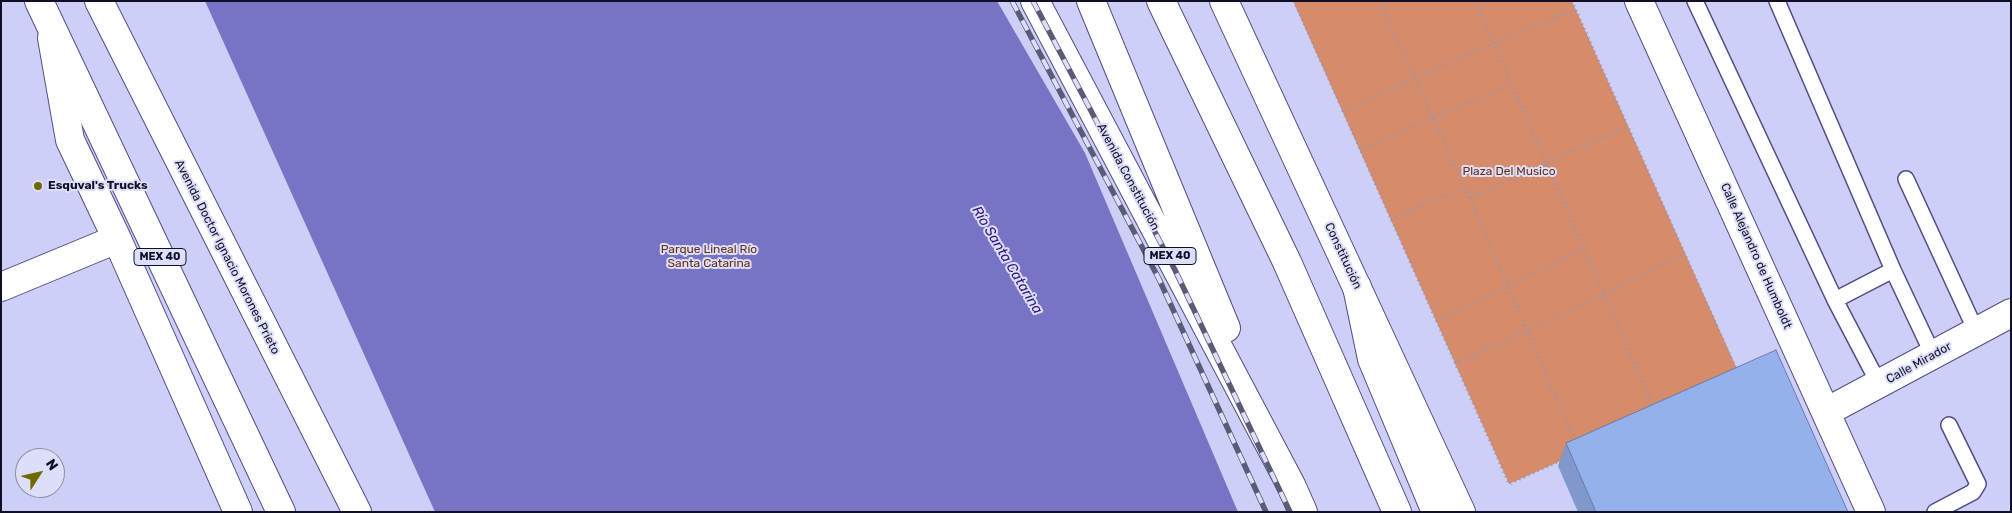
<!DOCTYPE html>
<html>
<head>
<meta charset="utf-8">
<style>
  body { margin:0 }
  #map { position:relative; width:2012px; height:513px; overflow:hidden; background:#cecff7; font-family:Rubik,sans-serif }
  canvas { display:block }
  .frame { position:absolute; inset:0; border:2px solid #100f26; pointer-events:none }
  .north { position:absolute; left:15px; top:448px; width:50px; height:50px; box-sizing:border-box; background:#dddef9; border:1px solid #8b8ba5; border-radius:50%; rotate:55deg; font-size:14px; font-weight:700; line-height:20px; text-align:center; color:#100f26 }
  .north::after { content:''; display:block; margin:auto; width:18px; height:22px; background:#706800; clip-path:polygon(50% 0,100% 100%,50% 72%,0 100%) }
</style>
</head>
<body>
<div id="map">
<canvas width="2012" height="513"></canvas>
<div class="frame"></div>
<div class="north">N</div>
</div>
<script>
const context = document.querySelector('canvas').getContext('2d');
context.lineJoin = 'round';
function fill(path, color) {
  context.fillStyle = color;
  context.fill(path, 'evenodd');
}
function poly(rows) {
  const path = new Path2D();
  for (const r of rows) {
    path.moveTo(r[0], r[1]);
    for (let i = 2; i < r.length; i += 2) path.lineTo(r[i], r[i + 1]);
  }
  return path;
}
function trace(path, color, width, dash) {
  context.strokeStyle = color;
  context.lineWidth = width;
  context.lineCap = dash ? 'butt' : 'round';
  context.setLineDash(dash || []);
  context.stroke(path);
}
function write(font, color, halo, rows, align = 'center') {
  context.font = font + ' Rubik,sans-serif';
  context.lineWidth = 4;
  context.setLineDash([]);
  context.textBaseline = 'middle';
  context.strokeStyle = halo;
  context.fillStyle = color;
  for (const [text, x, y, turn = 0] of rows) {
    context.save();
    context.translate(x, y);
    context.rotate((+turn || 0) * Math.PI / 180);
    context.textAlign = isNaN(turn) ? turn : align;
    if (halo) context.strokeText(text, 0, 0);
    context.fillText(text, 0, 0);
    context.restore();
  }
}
const green = poly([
  [1293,1,1572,1,1742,380,1509,484]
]);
const water = poly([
  [205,1,997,1,1085,153,1238,512,435,512]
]);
const path = poly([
  [1294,1,1509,484,1562,460],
  [1379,1,1470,198,1576,444],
  [1475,1,1654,408],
  [1572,1,1737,371],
  [1342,111,1494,43,1575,9],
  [1360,150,1433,117,1511,85],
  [1470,198,1628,126],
  [1391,220,1464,187],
  [1436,321,1583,249],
  [1455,364,1603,295,1684,253]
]);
const lane = poly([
  [1695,1,1835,300,1893,270],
  [1777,1,1893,270,1933,355],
  [1906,179,1976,331],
  [1835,300,1879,384],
  [1935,512,1973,492,1978,484,1949,425]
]);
const street = poly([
  [1639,1,1871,512],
  [52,38,70,140,117,239,238,512],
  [1,287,117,239],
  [1826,412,2011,313]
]);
const secondary = poly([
  [1224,1,1461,512]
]);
const highway = poly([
  [39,1,281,512],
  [99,1,357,512],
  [1035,1,1291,485,1303,512],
  [1091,1,1226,328],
  [1161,1,1287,262,1397,512],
  [1357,287,1372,359,1436,512]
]);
const rail = poly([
  [1012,1,1159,279,1266,512],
  [1033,1,1175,270,1290,512]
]);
const wall = poly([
  [1566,443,1848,512,1578,512,1558,466]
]);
const building = poly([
  [1776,350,1848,512,1596,512,1566,443,1776,350]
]);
const markers = [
  [38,186,5,"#706800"]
];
const shields = [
  [1170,256,52],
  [160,257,52]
];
const shieldNames = [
  ["MEX 40",1170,256],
  ["MEX 40",160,257]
];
const parkNames = [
  ["Plaza Del Musico",1509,172],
  ["Parque Lineal Río",709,250],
  ["Santa Catarina",709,264]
];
const streetNames = [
  ["Avenida Constitución",1128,177,62],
  ["Constitución",1343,256,65],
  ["Calle Alejandro de Humboldt",1756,256,66],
  ["Avenida Doctor Ignacio Morones Prieto",227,257,63],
  ["Calle Mirador",1919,363,-29]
];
const poiNames = [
  ["Esquval's Trucks",48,186]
];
const waterNames = [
  ["Río Santa Catarina",1007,260,59]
];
fill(green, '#d68c6b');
fill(water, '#7874c5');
trace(lane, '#504d87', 18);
trace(street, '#504d87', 30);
trace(secondary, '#504d87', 30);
trace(highway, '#504d87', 30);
trace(path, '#9394b6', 3, [1, 4]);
trace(lane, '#fff', 15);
trace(street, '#fff', 28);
trace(secondary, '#fff', 28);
trace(highway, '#fff', 28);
trace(rail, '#5b5b78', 5.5);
trace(rail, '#dddef9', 4, [11]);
fill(wall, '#8098cc');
fill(building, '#95b1ed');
trace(building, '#687ca6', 1);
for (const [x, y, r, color] of markers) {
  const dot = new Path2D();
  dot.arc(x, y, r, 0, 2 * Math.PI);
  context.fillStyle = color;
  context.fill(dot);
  trace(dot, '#dddef9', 2);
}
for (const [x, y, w] of shields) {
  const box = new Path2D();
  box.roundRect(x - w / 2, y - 8.5, w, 17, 4);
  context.fillStyle = '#dddef9';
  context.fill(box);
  trace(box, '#100f26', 1);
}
write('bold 11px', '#100f26', null, shieldNames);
write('12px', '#662e12', '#dddef9', parkNames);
write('12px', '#100f26', '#dddef9', streetNames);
write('bold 12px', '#100f26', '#dddef9', poiNames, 'left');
write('italic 14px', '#2e1778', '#dddef9', waterNames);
</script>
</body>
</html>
